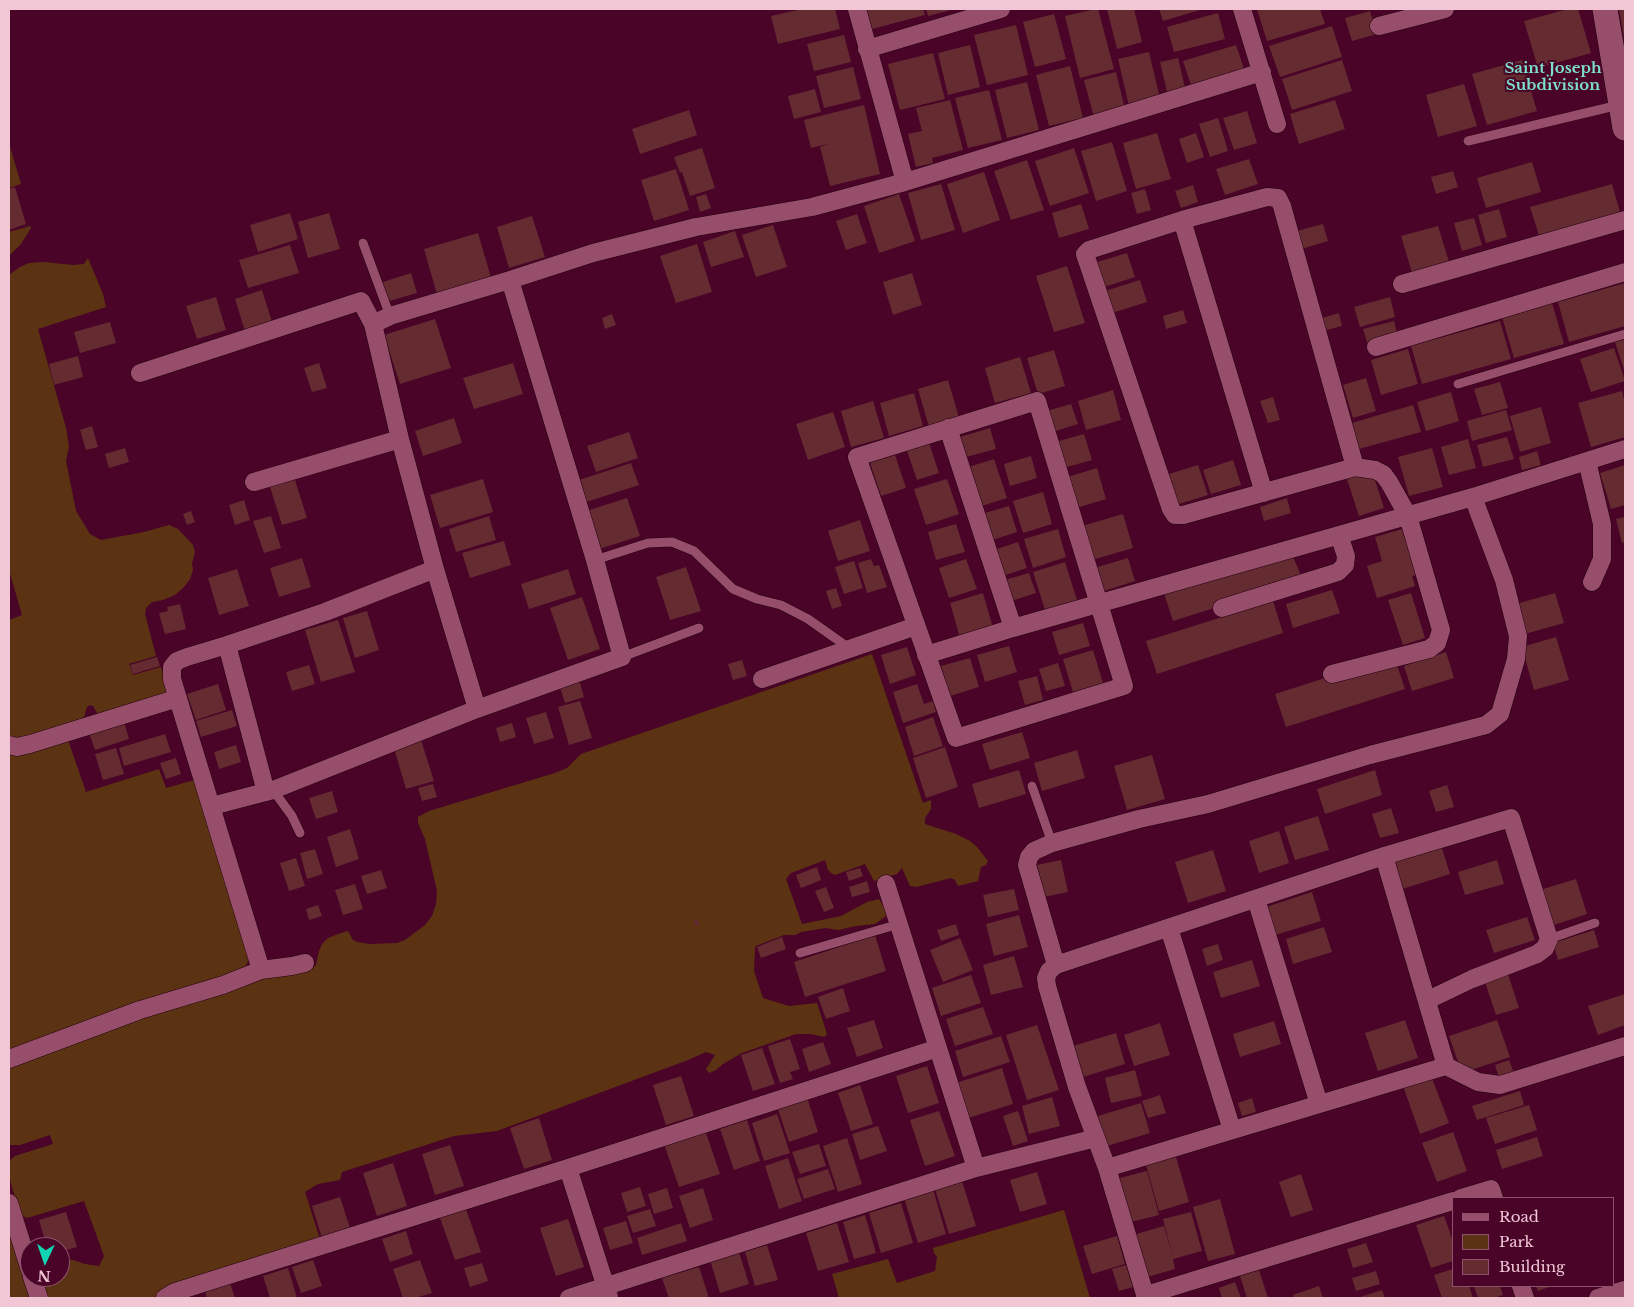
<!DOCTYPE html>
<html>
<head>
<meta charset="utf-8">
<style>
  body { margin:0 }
  #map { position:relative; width:1634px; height:1307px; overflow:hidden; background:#490428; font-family:"Libre Baskerville",serif }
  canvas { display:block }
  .frame { position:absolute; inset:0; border:10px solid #f1c6d5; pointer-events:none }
  .legend { position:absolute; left:1452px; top:1197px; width:162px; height:90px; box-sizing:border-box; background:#490428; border:1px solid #8c526d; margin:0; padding:6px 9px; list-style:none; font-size:15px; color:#f1c6d5 }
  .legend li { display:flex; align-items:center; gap:10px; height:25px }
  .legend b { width:25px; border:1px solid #8c526d }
  .north { position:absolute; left:20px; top:1237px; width:50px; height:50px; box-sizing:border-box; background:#490428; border:1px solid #8c526d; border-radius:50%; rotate:183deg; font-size:14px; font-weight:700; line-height:20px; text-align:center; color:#f1c6d5 }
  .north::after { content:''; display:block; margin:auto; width:18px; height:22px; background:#12d5b4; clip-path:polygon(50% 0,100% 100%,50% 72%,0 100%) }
</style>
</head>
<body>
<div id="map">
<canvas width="1634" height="1307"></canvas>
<div class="frame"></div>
<ul class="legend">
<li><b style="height:6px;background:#974e6b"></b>Road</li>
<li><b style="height:14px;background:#5c3312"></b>Park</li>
<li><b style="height:14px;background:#642b31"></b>Building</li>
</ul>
<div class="north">N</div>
</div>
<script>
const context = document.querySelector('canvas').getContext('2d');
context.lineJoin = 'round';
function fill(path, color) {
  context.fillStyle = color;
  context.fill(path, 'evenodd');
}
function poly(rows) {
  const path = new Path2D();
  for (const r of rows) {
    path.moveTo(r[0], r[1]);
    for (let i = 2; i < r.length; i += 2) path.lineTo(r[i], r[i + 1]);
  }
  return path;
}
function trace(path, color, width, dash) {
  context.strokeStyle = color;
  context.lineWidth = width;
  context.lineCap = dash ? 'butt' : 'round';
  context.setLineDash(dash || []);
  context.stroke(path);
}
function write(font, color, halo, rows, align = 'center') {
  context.font = font + ' "Libre Baskerville",serif';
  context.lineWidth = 4;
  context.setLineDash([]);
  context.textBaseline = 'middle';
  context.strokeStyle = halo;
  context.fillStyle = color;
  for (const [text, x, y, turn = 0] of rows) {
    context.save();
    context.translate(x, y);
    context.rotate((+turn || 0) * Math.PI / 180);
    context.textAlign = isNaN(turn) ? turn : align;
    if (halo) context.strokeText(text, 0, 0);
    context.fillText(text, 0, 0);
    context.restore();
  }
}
const green = poly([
  [9,143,21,184,9,188],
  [30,226,31,228,21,244,9,256,9,232],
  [88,258,103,294,106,307,38,329,66,428,69,446,66,461,76,511,90,534,101,540,144,532,169,525,178,529,193,545,195,552,192,563,193,570,190,579,184,587,175,595,163,600,152,602,146,608,145,614,156,656,129,664,133,675,161,667,169,693,99,716,93,706,90,705,87,707,84,717,73,726,9,740,9,620,22,615,9,570,9,275,20,267,29,263,44,262,73,265,84,264],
  [872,654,923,803,931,800,931,809,925,818,925,824,956,834,970,841,977,847,988,861,986,865,981,867,978,881,958,886,955,880,951,878,916,887,910,886,902,868,897,874,874,881,865,864,835,875,831,873,828,870,825,860,791,873,786,879,802,924,841,916,867,902,879,899,885,909,886,916,875,924,856,926,838,930,826,928,801,932,795,935,784,935,756,946,755,948,754,971,763,998,789,1006,817,1003,827,1034,824,1037,811,1034,796,1034,742,1053,723,1064,716,1070,709,1073,706,1069,715,1055,706,1052,688,1060,497,1131,454,1136,342,1172,340,1180,318,1184,305,1192,320,1239,156,1298,46,1298,40,1277,60,1277,60,1259,73,1260,85,1264,99,1266,104,1256,84,1201,27,1218,20,1215,10,1180,9,1161,15,1156,53,1144,50,1135,20,1145,9,1145,9,1064,151,1012,273,974,312,969,316,965,319,951,322,944,328,938,338,934,348,931,353,940,357,942,369,944,397,943,405,940,425,925,432,916,436,904,437,891,425,839,418,823,418,817,429,811,555,773,567,768,581,754],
  [68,740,86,792,159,769,166,788,198,779,250,955,246,966,243,969,9,1052,9,750],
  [1064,1210,1090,1298,839,1298,832,1274,888,1259,897,1283,935,1271,937,1257,934,1253,933,1248],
  [9,1232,31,1298,9,1298]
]);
const building = poly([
  [802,9,835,9,840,29,778,44,771,16],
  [867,9,923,9,925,15,872,29],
  [926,9,955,9,928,16],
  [1096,9,1098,9,1114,69,1080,78,1065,16],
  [1107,9,1134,9,1142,42,1117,49],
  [1159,9,1203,9,1163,21],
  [1257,9,1320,9,1325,24,1267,41],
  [1568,9,1578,9,1591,53,1538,68,1524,21],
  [1619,9,1625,9,1625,38,1624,38],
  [1370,11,1377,34,1352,41,1345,18],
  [1218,13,1225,39,1174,52,1167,27],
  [1054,14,1066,59,1035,67,1023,22],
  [1016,25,1028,75,987,85,974,35],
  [1332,26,1342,57,1280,77,1269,46],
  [844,35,851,62,814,71,807,44],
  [970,45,980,87,948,95,938,53],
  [1236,45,1245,72,1192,88,1183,61],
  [1149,52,1160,98,1129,106,1118,59],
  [933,53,945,99,900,110,888,64],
  [1178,58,1186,92,1168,96,1160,62],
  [1342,60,1352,91,1292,110,1282,79],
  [1522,60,1537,111,1487,125,1472,74],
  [1070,66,1083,118,1049,126,1036,75],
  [853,67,861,99,824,108,816,76],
  [1116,72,1125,109,1094,117,1084,80],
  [1027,82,1039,130,1007,138,995,90],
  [1464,84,1477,126,1438,137,1426,95],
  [815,89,821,112,794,119,788,96],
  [989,90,1002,140,968,148,955,98],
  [950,100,963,150,932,158,933,163,916,167,908,134,922,131,916,108],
  [1335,100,1345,129,1299,144,1290,114],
  [864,105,880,174,830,186,820,147,828,144,811,148,804,120],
  [689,110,697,135,640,154,632,129],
  [1247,111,1257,143,1234,150,1223,118],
  [1218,118,1228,151,1210,157,1199,124],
  [1157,133,1171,179,1136,189,1123,143],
  [1196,133,1204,157,1187,163,1179,139],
  [1112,142,1127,191,1096,201,1081,151],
  [702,148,715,188,690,196,682,172,680,173,674,157],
  [1074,148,1089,193,1050,206,1035,161],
  [1249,159,1258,184,1225,195,1216,169],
  [1027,160,1044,210,1011,220,994,171],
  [1532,162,1541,192,1486,208,1477,178],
  [676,169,689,210,654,221,641,180],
  [1453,171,1458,187,1436,194,1431,177],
  [984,172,1000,220,963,233,947,184],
  [941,184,955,230,921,240,908,193],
  [1612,184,1622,219,1541,242,1530,207],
  [1193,185,1198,202,1181,208,1175,191],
  [15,187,26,224,9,230,9,189],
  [1145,189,1151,210,1137,214,1131,193],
  [706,194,711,208,700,212,696,197],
  [899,194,915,241,879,253,864,206],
  [1081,204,1089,229,1059,238,1052,213],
  [1499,209,1507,237,1486,243,1478,215],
  [290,213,298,239,258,252,250,225],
  [329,213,340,249,308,258,298,222],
  [857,214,867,243,846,250,836,221],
  [532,216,545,257,509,268,497,227],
  [1474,218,1482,245,1462,251,1454,223],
  [1323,224,1328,241,1298,250,1293,232],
  [773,225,787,267,756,277,742,235],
  [1438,226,1450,265,1413,276,1401,236],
  [735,231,744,257,711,267,703,242],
  [478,233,492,281,438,298,424,249],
  [697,244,712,292,676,303,660,256],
  [290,245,299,273,248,288,239,260],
  [1127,253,1135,277,1098,289,1091,264],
  [1067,266,1085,323,1054,332,1036,276],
  [411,273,417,293,386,302,380,283],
  [912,273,922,305,893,315,883,282],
  [1140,280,1147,302,1112,313,1105,291],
  [1625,283,1625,326,1569,342,1558,302],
  [262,290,272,322,245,331,235,299],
  [216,297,226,330,197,339,186,306],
  [1390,297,1395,317,1360,327,1354,307],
  [1552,303,1564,344,1514,358,1502,317],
  [1183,310,1187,323,1166,329,1163,316],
  [1339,313,1342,326,1323,331,1319,319],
  [612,314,616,325,605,329,602,318],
  [435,319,451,368,400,384,384,335],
  [1394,321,1398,337,1368,345,1363,329],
  [1500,321,1511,359,1422,384,1411,346],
  [110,322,116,343,80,353,74,332],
  [1625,336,1625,373,1614,339],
  [1614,348,1625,381,1591,392,1580,359],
  [1408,349,1418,384,1381,395,1371,360],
  [1054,350,1065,386,1038,394,1027,358],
  [78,356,83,377,54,385,49,364],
  [1020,357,1031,393,995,403,985,368],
  [319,363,327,388,312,392,304,368],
  [513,363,523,394,474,409,463,378],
  [1366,378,1376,411,1353,418,1343,385],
  [948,380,959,418,929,427,918,389],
  [1500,382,1508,408,1482,415,1474,389],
  [1113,390,1121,420,1086,430,1078,401],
  [1622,391,1625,404,1625,437,1591,447,1578,403],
  [1451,392,1459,421,1426,431,1417,402],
  [914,393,923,426,889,436,880,403],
  [1273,397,1280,420,1268,423,1260,401],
  [873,401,884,438,851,447,841,411],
  [1071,404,1078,424,1046,434,1040,413],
  [1413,405,1421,432,1355,450,1348,424],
  [1541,407,1551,443,1520,452,1510,416],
  [1506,410,1512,430,1472,441,1467,421],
  [833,412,845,447,808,460,796,424],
  [454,418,462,443,423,456,415,431],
  [92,426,98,447,86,450,80,430],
  [990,428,996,449,966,457,960,437],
  [629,432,638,458,596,472,587,446],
  [1084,434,1092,460,1060,469,1052,443],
  [1507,437,1514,459,1483,467,1477,445],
  [1468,439,1476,468,1449,475,1441,447],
  [929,443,939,473,917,480,907,451],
  [125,448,129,462,109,468,105,454],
  [1432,448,1443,487,1409,496,1398,457],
  [1537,451,1541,465,1522,470,1519,457],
  [895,455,906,488,881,496,870,463],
  [1031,456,1037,478,1010,486,1004,464],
  [994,459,1007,498,972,509,959,470],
  [1233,460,1241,485,1211,494,1203,470],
  [631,463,639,485,580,504,573,482],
  [1198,465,1208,495,1179,504,1169,474],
  [1625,465,1625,505,1611,509,1600,473],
  [1097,468,1106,499,1070,510,1061,479],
  [1372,471,1384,508,1359,516,1347,479],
  [483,479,493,512,440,528,430,495],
  [947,479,959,514,926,525,914,489],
  [295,480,307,518,282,525,270,487],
  [1043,492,1052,524,1023,533,1013,501],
  [627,498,640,536,596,550,583,512],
  [1287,498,1291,513,1264,521,1260,507],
  [244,500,250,520,235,525,229,505],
  [1009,506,1017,532,986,542,978,515],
  [191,511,195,522,187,525,183,514],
  [1123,514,1133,548,1092,560,1082,526],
  [271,516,281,548,264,553,253,521],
  [489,516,496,540,456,552,449,529],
  [1625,517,1625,542,1622,543,1616,519],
  [860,520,870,551,838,561,828,531],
  [956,524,965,552,936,560,928,532],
  [1058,529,1066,557,1033,568,1024,539],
  [1402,529,1417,575,1412,576,1415,586,1377,598,1367,566,1382,561,1375,537],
  [504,541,511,565,470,578,462,553],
  [1018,542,1027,568,996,578,988,552],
  [1291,552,1303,580,1173,621,1163,590],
  [302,558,311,587,279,597,270,568],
  [1128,558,1135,581,1101,592,1094,568],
  [871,559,874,566,879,565,887,587,867,593,858,563],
  [966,559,977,589,949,598,939,568],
  [854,561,863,588,844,594,835,567],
  [1065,562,1077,600,1045,610,1033,572],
  [686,567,701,611,670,620,656,577],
  [237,569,249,606,219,615,208,578],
  [568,569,576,594,529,609,521,584],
  [1029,573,1036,593,1005,603,998,582],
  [836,588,842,606,832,609,826,591],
  [1332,590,1340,613,1293,628,1286,604],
  [983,593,993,628,960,638,950,603],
  [1411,593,1425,638,1403,645,1388,600],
  [1555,593,1564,623,1525,634,1516,604],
  [582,597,600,649,568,660,550,608],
  [1273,601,1283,633,1157,674,1146,641],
  [180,604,186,629,165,634,159,613,168,611,167,607],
  [367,611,379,650,355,658,343,618],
  [338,620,355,672,321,682,305,630],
  [1083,623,1090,646,1059,655,1052,632],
  [1556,637,1569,680,1534,690,1522,647],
  [1009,646,1017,672,985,682,977,655],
  [907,647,916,675,890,684,881,655],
  [1093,650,1103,683,1073,692,1063,659],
  [1446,652,1454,678,1412,691,1404,666],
  [1394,656,1405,689,1286,727,1275,694],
  [157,657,160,666,133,674,130,665],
  [970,658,979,687,950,696,941,666],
  [742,660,747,676,733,680,728,664],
  [1058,663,1065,686,1046,691,1039,669],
  [309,665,315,684,292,691,286,672],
  [578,676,584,697,565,703,558,681],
  [1037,676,1043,700,1025,705,1018,681],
  [218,684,226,710,196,720,187,694],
  [917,684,924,704,933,701,936,712,903,723,893,692],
  [580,701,592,738,569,745,558,707],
  [232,710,237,726,201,737,196,721],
  [546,712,554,738,534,744,526,718],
  [933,717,943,746,914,756,905,727],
  [124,722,129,739,95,750,89,733],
  [512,723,516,737,500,742,496,728],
  [1022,732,1030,758,990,770,982,744],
  [165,734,171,752,124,766,119,748],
  [421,740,434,781,406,789,394,748],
  [236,745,241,762,219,769,214,752],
  [945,747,958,787,926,798,913,758],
  [116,748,124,774,103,780,95,754],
  [1077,750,1085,778,1042,791,1034,763],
  [1152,755,1165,799,1127,810,1114,766],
  [176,758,181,774,166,779,160,763],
  [1019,770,1026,794,979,808,972,784],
  [1375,770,1382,795,1325,814,1317,789],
  [433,784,437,797,422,801,418,788],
  [1447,785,1454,807,1436,812,1429,791],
  [332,791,338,812,316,819,309,798],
  [1391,808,1399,833,1380,838,1372,814],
  [1318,816,1329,850,1295,860,1284,827],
  [350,829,359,859,336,867,327,837],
  [1279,831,1289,863,1259,873,1249,841],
  [1441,845,1450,874,1399,890,1390,861],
  [315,849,323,874,307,879,300,853],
  [1213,850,1226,891,1188,903,1175,862],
  [296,858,305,886,289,891,280,863],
  [1061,860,1068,892,1044,897,1037,865],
  [1497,860,1504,884,1465,895,1458,872],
  [817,867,821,880,801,888,796,875],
  [860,868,863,876,849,881,846,872],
  [381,870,387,888,367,894,361,876],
  [1576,879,1587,914,1551,926,1540,890],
  [867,881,870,892,852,897,849,887],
  [355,884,363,909,343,915,335,890],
  [826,887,834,908,824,912,815,891],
  [1014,889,1019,910,988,917,983,895],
  [1312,892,1321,921,1272,936,1263,908],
  [318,905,322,916,309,920,306,909],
  [1019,915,1028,947,994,956,986,924],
  [1527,917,1535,940,1494,953,1486,930],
  [698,919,699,925,695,926,694,920],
  [956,924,959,935,941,941,937,930],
  [1324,927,1332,952,1293,964,1286,939],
  [1594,930,1599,947,1558,960,1553,943],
  [875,935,886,971,805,997,794,962],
  [782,937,786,949,761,958,757,947],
  [960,938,973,970,943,982,930,950],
  [1218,944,1223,960,1207,966,1202,949],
  [1014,956,1023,987,991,995,983,965],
  [1252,960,1260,986,1221,998,1213,972],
  [1508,974,1519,1008,1496,1015,1485,982],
  [971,975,981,1003,941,1016,932,988],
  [843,988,850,1011,826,1019,818,997],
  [1625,994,1625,1025,1598,1035,1588,1006],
  [983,1007,993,1034,955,1046,946,1019],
  [874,1020,883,1048,857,1057,847,1028],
  [1405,1020,1418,1058,1378,1071,1365,1033],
  [1497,1020,1510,1057,1462,1073,1449,1036],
  [1274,1021,1281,1044,1240,1057,1233,1034],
  [1160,1023,1170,1055,1134,1066,1124,1035],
  [1037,1025,1059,1090,1027,1100,1006,1035],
  [1116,1033,1125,1064,1083,1077,1073,1046],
  [1001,1036,1010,1062,963,1077,955,1051],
  [790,1039,800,1069,790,1072,793,1079,780,1083,768,1046],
  [823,1042,831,1064,809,1072,802,1049],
  [762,1048,775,1084,753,1091,741,1055],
  [1509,1060,1514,1073,1499,1078,1495,1065],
  [927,1066,939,1103,908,1113,896,1076],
  [1002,1068,1013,1104,968,1118,956,1083],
  [1135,1070,1142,1096,1111,1103,1105,1078],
  [1430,1073,1449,1123,1420,1134,1402,1083],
  [681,1076,694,1116,666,1125,653,1085],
  [860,1085,873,1124,851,1131,838,1093],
  [1520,1091,1524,1105,1477,1120,1472,1106],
  [1160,1095,1166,1113,1148,1118,1142,1101],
  [807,1097,818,1132,789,1142,777,1106],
  [1052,1097,1060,1126,1029,1134,1022,1106],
  [1252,1098,1256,1112,1242,1116,1238,1103],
  [1141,1103,1150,1133,1107,1146,1098,1116],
  [1529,1105,1537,1130,1495,1144,1486,1118],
  [939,1111,955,1156,925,1166,910,1120],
  [1018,1111,1028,1141,1013,1146,1003,1116],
  [777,1114,790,1153,764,1161,752,1123],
  [539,1118,552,1160,524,1169,510,1128],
  [747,1120,760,1161,734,1170,720,1129],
  [878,1126,887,1151,860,1160,852,1134],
  [705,1130,720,1174,679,1187,664,1144],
  [1453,1132,1467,1171,1437,1182,1422,1143],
  [1537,1137,1543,1156,1502,1169,1496,1150],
  [847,1138,862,1184,838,1192,823,1146],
  [819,1144,826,1166,800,1174,792,1152],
  [450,1145,464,1186,435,1195,422,1154],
  [1176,1157,1189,1202,1159,1211,1146,1165],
  [788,1158,802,1201,779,1209,765,1166],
  [393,1163,407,1206,377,1216,363,1173],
  [828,1169,835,1189,804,1199,797,1179],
  [1147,1171,1159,1215,1127,1223,1116,1179],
  [1037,1172,1047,1204,1020,1212,1010,1180],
  [1301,1174,1313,1210,1291,1217,1279,1182],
  [962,1181,976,1226,949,1234,935,1189],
  [640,1187,646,1206,627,1212,621,1193],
  [667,1188,673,1208,654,1214,648,1194],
  [703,1188,713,1220,690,1228,679,1196],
  [933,1189,946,1234,918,1243,904,1198],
  [340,1197,350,1228,322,1238,312,1206],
  [1220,1199,1235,1254,1208,1261,1193,1207],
  [901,1203,913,1243,881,1253,869,1213],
  [466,1209,481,1252,455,1260,440,1218],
  [650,1209,656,1226,633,1233,627,1216],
  [66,1212,77,1247,60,1252,60,1247,47,1247,39,1220],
  [1191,1212,1202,1251,1173,1259,1175,1269,1144,1278,1133,1235,1164,1226,1173,1257,1163,1219],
  [865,1215,876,1253,854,1259,843,1222],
  [1444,1216,1453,1241,1453,1261,1431,1268,1416,1225],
  [568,1219,584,1267,556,1276,540,1228],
  [626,1221,633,1243,610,1250,603,1228],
  [681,1223,687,1241,642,1255,637,1238],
  [837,1223,849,1262,818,1271,806,1233],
  [406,1231,413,1254,390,1262,382,1239],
  [1117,1236,1125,1264,1092,1274,1083,1246],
  [1366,1243,1373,1262,1353,1268,1347,1249],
  [767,1245,778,1280,755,1286,745,1252],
  [739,1252,749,1284,720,1293,710,1260],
  [313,1260,322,1286,301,1293,292,1267],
  [420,1260,432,1293,415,1298,403,1298,393,1269],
  [482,1263,488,1281,470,1287,464,1268],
  [1126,1265,1133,1287,1119,1291,1112,1269],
  [699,1267,709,1298,669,1298,662,1278],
  [288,1268,297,1298,270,1298,263,1276],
  [1453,1269,1453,1286,1469,1286,1473,1298,1442,1298,1434,1275],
  [1259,1270,1268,1298,1247,1298,1240,1276],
  [1376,1271,1380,1284,1356,1291,1352,1278],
  [229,1280,235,1298,207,1298,204,1288],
  [1235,1282,1241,1298,1222,1298,1219,1288],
  [1319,1286,1323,1298,1294,1298,1293,1295],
  [1474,1286,1500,1286,1503,1295,1494,1298,1478,1298],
  [1536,1286,1552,1286,1538,1291],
  [1382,1290,1385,1298,1357,1298]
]);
const lane = poly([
  [1468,141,1619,105],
  [363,243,390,316],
  [1458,384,1625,334],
  [595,560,648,543,672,542,694,551,733,589,757,599,781,605,808,619,849,648],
  [622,657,699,628],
  [1032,786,1052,843],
  [273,790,292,816,300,833],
  [1549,939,1595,923],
  [800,953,899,924]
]);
const street = poly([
  [857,9,905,182],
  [1242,9,1277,124],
  [1379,26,1445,9],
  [867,49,1001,9],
  [1182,220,1264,493],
  [1402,284,1625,220],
  [373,324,390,316,510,280,593,253,696,227,812,207,905,182,1262,72],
  [1376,347,1625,272],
  [140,373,361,301,373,324,400,439,435,569,477,709],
  [1037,401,1124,686,956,738,857,457,1037,401],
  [948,428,1013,628],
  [1587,461,1602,524,1602,559,1592,582],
  [254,482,400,439],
  [1222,608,1338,572,1345,565,1346,556,1339,535],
  [227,645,266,792],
  [926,655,1013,628,1473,497,1625,449],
  [1332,674,1429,649,1437,643,1441,630,1408,516,1389,482,1383,474,1375,470,1355,467,1183,515,1175,515,1171,509,1085,254,1089,250,1182,220,1267,197,1278,198,1282,206,1355,467],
  [762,679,916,626],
  [9,745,17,747,30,744,178,698],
  [212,806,273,790,477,709,622,657,595,560,510,280],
  [1384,856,1446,1066],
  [886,884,976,1168],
  [1256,899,1319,1104],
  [1169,928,1232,1130],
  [1056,965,1027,865,1029,857,1034,851,1052,843,1139,819,1208,804,1370,755,1486,725,1500,714,1516,659,1518,636,1504,580,1473,497],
  [261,970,172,679,172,667,177,661,187,657,227,645,325,612,435,569],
  [9,1059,140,1010,223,985,261,970,292,966,305,963],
  [568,1168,609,1297],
  [1107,1168,1446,1066,1478,1082,1500,1085,1625,1046],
  [1461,1198,1491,1189,1494,1198],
  [9,1203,30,1270],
  [32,1277,39,1298],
  [1521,1286,1525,1298],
  [1146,1295,1453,1201],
  [165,1298,175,1292,568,1168,938,1048],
  [569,1298,976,1168,1096,1138],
  [1146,1298,1107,1168,1077,1087,1047,986,1046,978,1049,971,1056,965,1384,856,1511,818,1549,939,1545,948,1537,954,1472,979,1428,1000],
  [1598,1298,1625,1290]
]);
const secondary = poly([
  [1605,9,1625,128]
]);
const neighbourhoodNames = [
  ["Saint Joseph",1553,69],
  ["Subdivision",1553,86]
];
fill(green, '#5c3312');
fill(building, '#642b31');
trace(lane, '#220210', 10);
trace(street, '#220210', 19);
trace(secondary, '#220210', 26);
trace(lane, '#974e6b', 9);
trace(street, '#974e6b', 18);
trace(secondary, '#974e6b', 25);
write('bold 15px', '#7ddfc7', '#490428', neighbourhoodNames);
</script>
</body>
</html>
